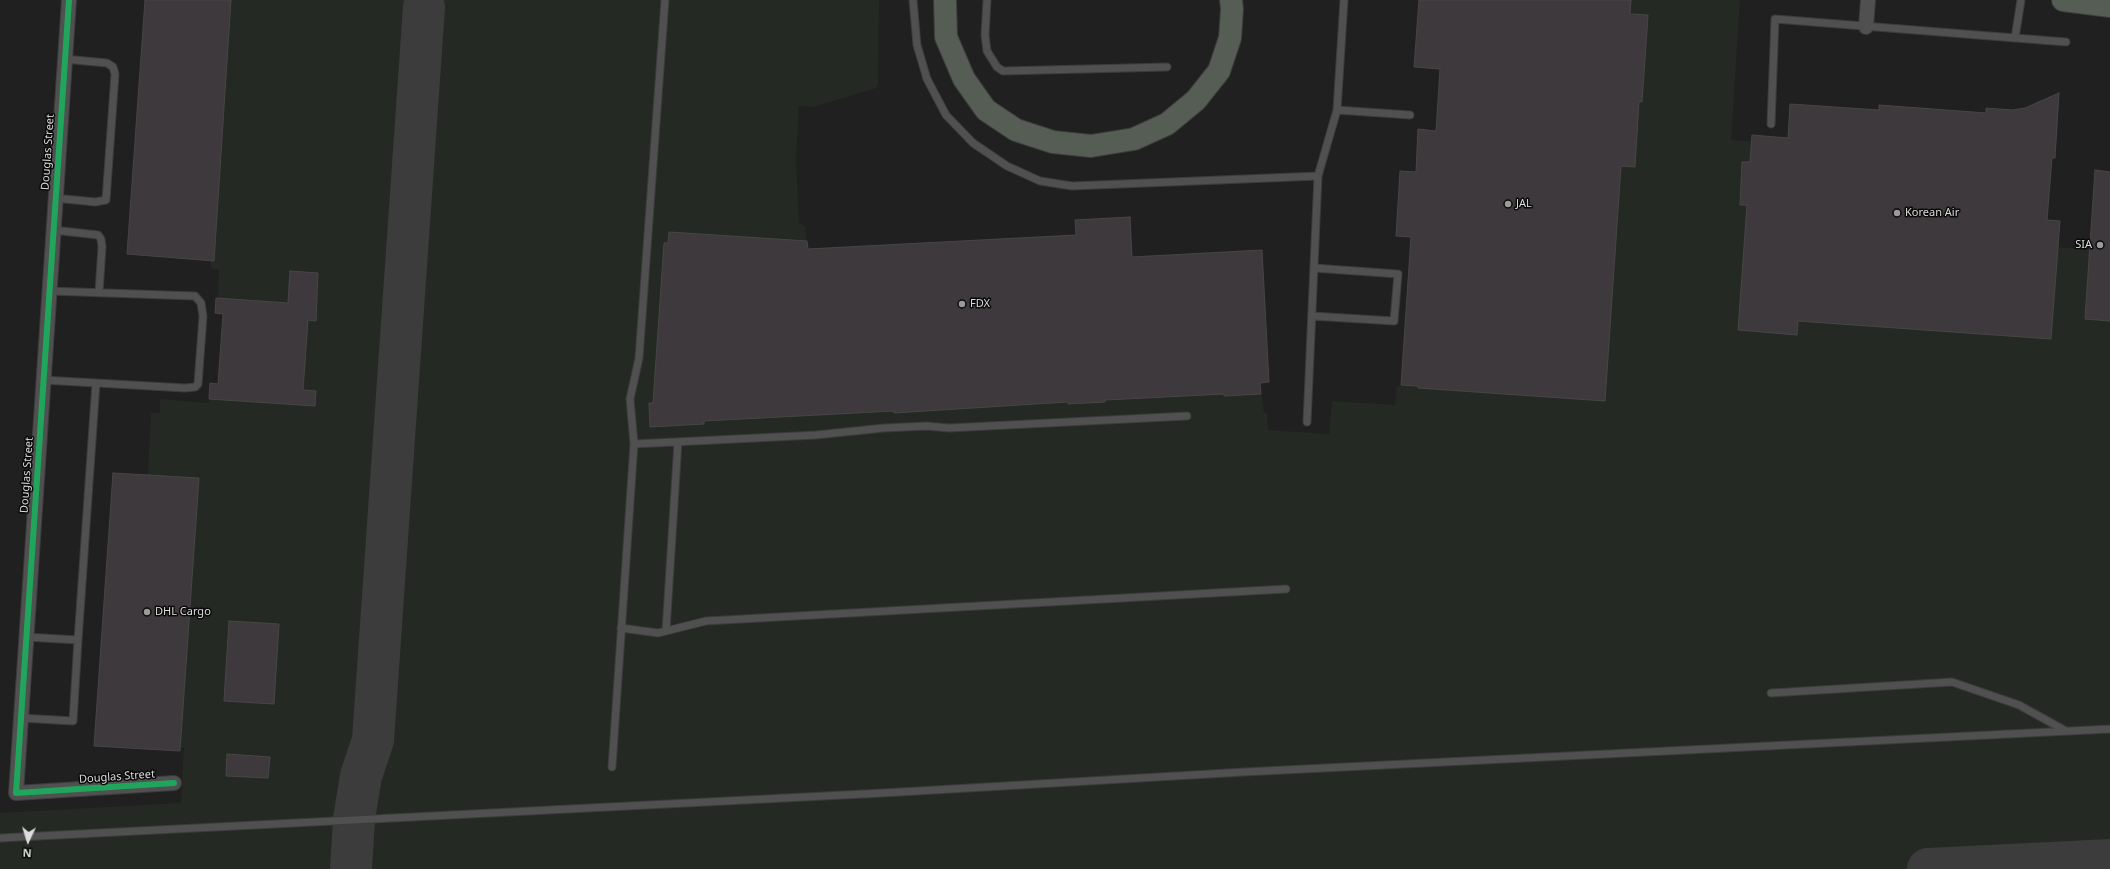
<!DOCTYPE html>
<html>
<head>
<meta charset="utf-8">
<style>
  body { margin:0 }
  #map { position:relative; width:2110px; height:869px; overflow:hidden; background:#1f201f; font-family:"Noto Sans",sans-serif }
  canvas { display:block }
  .north { position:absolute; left:8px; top:821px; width:40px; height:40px; -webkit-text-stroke:3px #090a09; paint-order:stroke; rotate:184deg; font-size:11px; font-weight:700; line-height:16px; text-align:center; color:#dcdedc }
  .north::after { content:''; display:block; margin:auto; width:14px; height:18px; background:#dcdedc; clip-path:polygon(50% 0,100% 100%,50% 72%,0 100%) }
</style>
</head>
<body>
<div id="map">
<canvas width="2110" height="869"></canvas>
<div class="north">N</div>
</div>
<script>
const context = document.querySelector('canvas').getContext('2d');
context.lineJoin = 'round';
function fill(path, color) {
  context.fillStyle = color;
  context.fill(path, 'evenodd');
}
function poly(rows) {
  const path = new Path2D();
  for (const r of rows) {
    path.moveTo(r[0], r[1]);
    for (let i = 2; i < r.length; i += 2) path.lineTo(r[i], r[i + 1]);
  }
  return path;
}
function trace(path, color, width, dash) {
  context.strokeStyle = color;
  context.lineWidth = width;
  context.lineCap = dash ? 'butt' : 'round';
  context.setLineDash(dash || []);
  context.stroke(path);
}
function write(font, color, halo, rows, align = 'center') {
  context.font = font + ' "Noto Sans",sans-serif';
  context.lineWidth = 3;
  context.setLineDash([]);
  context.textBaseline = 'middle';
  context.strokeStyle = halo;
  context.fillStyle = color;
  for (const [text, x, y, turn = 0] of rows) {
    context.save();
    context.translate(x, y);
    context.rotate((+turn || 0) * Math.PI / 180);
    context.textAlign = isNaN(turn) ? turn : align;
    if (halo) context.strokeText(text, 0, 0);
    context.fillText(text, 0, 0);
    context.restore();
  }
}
const built = poly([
  [146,0,879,0,878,85,876,88,813,107,799,106,796,157,799,223,805,226,809,269,1260,380,1264,413,1267,413,1268,430,1329,434,1332,401,1395,405,1397,386,1402,386,1403,378,1627,0,1740,0,1731,140,1758,142,1752,226,2099,250,2110,178,2110,869,0,869,0,813,181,803,184,748,134,743,151,413,160,413,160,399,209,403,211,396,221,396,226,303,218,302,219,270,211,269,210,258]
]);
const taxiway = poly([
  [351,869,354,819,361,776,373,740,424,7],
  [1928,869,2110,860]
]);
const building = poly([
  [145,0,231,0,214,261,127,254,145,0],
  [1419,0,1631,0,1630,14,1648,15,1642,102,1639,101,1635,167,1621,166,1605,401,1418,388,1418,386,1401,385,1411,237,1396,236,1400,171,1416,172,1418,129,1436,131,1440,69,1414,67,1419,0],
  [2059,93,2055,158,2052,158,2047,220,2060,221,2051,339,1798,321,1797,335,1738,330,1747,205,1740,205,1742,162,1750,162,1752,135,1788,138,1790,104,1879,110,1879,105,1986,113,1986,108,2012,110,2025,108,2059,93],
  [2095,170,2110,172,2110,321,2085,319,2095,170],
  [1130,217,1132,257,1262,250,1269,382,1260,383,1261,394,1224,396,1224,394,1105,400,1105,402,1068,404,1067,402,894,413,894,411,704,421,704,424,650,427,649,403,653,403,664,243,668,243,669,232,807,241,808,249,1076,235,1075,220,1130,217],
  [290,271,318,273,316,321,308,320,303,390,316,391,315,406,209,399,210,383,218,384,223,314,215,313,216,298,288,303,290,271],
  [113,473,199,478,180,751,94,746,113,473],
  [229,621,279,624,274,704,224,701,229,621],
  [227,754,270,757,268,778,226,776,227,754]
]);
const service = poly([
  [913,0,917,45,927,79,946,115,973,143,1007,166,1040,181,1072,186,1318,176],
  [987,0,985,35,987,51,997,67,1003,71,1167,67],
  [2015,38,2021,0],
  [1337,110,1410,115],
  [1771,124,1775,19,2066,42],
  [55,198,95,202,106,200,115,74,113,67,107,63,64,59],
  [53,230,98,235,101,239,102,247,99,292],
  [1312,316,1394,321,1398,274,1314,268],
  [43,380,185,388,195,387,198,384,203,316,201,303,195,296,49,291],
  [1307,422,1318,176,1337,110,1344,0],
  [634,444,630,399,639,358,665,0],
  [621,628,658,633,706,621,1286,589],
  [666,631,678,442],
  [26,637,78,640,96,383],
  [1771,693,1952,682,2019,705,2066,731],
  [21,718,73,721,78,640],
  [612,767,634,444,816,435,884,428,927,426,949,428,1187,416],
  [0,838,883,793,1244,772,2110,729]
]);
const minor = poly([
  [69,0,16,793,174,783],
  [1866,27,1868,0]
]);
const motorway = poly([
  [945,0,946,37,964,79,986,110,1016,130,1053,142,1091,146,1134,139,1167,124,1196,100,1219,71,1230,38,1232,9,1231,0],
  [2063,0,2110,6]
]);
const cycleway = poly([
  [69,0,16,793,174,783]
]);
const markers = [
  [1508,204,4,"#9a9c9a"],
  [1897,213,4,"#9a9c9a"],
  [2100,245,4,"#9a9c9a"],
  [962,304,4,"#9a9c9a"],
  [147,612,4,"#9a9c9a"]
];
const streetNames = [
  ["Douglas Street",48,152,-86],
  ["Douglas Street",27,475,-86],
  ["Douglas Street",117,777,-4]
];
const poiNames = [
  ["JAL",1516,204],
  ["Korean Air",1905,213],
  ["SIA",2092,245,"right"],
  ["FDX",970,304],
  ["DHL Cargo",155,612]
];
fill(built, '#242a23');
trace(taxiway, '#3b3c3b', 42);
fill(building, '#3e393c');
trace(building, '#474646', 1);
trace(service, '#3b3c3b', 9);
trace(minor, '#3b3c3b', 16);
trace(motorway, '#3b3c3b', 24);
trace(service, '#4f504f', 7);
trace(minor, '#4f504f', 14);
trace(motorway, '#555d55', 22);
trace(cycleway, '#20a55d', 6);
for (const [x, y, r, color] of markers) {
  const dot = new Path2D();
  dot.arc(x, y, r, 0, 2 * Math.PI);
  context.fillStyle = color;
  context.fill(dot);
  trace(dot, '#090a09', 1.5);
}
write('11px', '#dcdedc', '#090a09', streetNames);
write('11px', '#dcdedc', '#090a09', poiNames, 'left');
</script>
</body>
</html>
